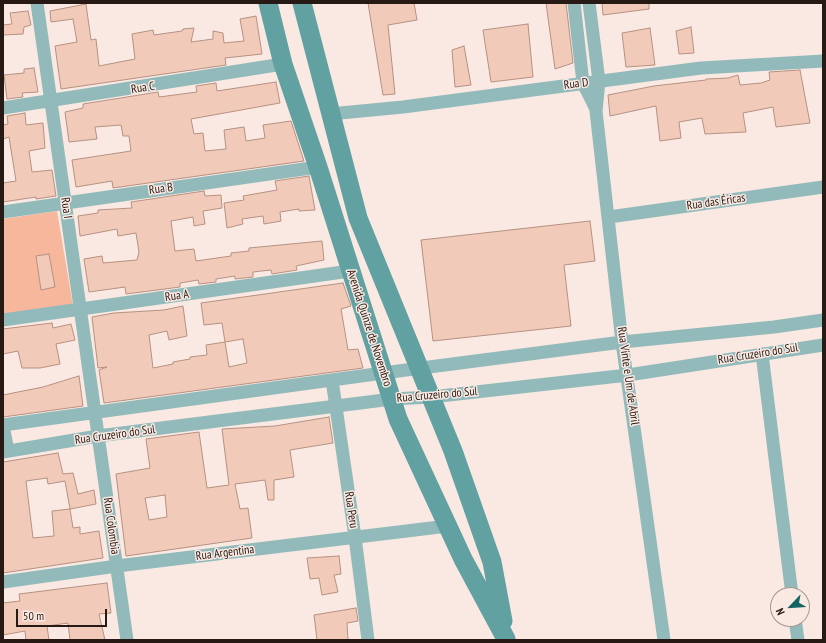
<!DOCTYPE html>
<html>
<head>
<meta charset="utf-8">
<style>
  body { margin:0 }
  #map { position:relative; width:826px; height:643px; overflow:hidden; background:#f9e9e2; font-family:"PT Sans Narrow",sans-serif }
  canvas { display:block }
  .frame { position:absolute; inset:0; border:4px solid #271913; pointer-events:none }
  .north { position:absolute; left:770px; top:587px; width:40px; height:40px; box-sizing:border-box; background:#f9e9e2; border:1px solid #a5968f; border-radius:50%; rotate:245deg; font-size:11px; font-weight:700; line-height:16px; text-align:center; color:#271913 }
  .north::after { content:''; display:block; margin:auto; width:14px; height:18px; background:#136365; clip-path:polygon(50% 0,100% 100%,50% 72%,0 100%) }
  .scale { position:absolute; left:16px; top:609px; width:91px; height:18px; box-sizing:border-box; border:2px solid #271913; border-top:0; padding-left:5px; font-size:12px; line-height:14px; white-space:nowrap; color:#271913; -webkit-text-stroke:3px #f9e9e2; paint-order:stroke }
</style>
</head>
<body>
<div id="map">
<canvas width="826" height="643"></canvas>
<div class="frame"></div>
<div class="north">N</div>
<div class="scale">50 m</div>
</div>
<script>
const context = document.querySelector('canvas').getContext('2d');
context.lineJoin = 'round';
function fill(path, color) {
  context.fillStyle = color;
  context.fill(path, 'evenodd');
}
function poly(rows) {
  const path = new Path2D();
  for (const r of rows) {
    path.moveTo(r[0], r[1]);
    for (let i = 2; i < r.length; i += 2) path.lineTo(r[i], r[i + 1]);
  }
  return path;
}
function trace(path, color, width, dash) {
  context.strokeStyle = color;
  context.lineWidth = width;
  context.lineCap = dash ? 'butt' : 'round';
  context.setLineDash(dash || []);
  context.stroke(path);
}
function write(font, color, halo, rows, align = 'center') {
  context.font = font + ' "PT Sans Narrow",sans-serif';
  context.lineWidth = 3;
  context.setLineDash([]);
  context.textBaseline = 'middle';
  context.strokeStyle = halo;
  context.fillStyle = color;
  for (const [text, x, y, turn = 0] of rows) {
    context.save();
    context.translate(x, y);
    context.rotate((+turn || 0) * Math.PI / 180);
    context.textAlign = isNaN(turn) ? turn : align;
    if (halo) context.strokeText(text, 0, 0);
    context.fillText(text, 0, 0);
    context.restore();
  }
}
const green = poly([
  [57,211,73,306,3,314,3,219]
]);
const building = poly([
  [368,3,414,3,417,20,388,25,395,94,383,95,368,3],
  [546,3,566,3,573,63,555,69,546,3],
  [602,3,649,3,649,9,603,15,602,3],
  [86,4,91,40,96,39,99,66,135,59,132,34,153,30,154,35,182,31,183,29,194,28,191,42,213,39,213,31,223,33,224,43,244,41,240,19,256,16,262,54,225,58,226,65,61,89,55,46,77,42,73,19,51,22,50,11,86,4],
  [28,11,31,25,24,27,23,34,3,35,3,25,12,24,10,13,28,11],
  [528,24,533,77,491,82,483,30,528,24],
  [691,27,694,53,679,54,676,31,691,27],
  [650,28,655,65,626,67,622,33,650,28],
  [464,46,471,85,455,87,452,50,464,46],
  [34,68,38,92,22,93,23,97,7,99,4,75,24,73,24,69,34,68],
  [800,70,810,123,776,127,773,107,743,113,746,132,705,134,702,118,679,122,681,138,660,141,656,106,610,116,608,95,654,86,706,80,706,79,728,78,738,75,740,85,761,83,770,80,769,72,800,70],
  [276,82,280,103,191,119,194,134,203,133,205,151,226,149,224,130,244,127,246,141,265,138,263,125,291,121,304,161,113,188,112,181,76,187,72,160,131,151,129,136,123,136,121,125,95,127,97,139,69,142,65,112,83,108,83,104,158,92,159,97,197,92,196,86,216,83,217,91,276,82],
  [25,113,26,125,43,123,45,148,29,151,32,172,52,170,56,196,36,199,36,197,3,202,3,183,16,181,9,137,3,139,3,125,8,124,7,116,25,113],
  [309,176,315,210,299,211,299,209,280,212,281,221,264,224,263,216,242,219,243,224,227,228,224,203,244,200,243,196,277,190,275,181,309,176],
  [204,191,205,196,221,195,222,208,203,211,205,224,194,226,193,217,171,221,175,251,194,249,196,261,231,256,231,253,249,251,249,248,322,241,324,260,296,266,297,270,272,274,271,270,253,272,253,277,235,279,235,276,216,279,216,282,199,284,198,280,180,283,180,287,126,294,125,287,89,292,84,259,102,256,103,263,137,260,139,252,136,233,118,236,117,229,80,236,78,216,98,213,98,210,132,208,131,202,204,191],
  [590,221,595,261,564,265,571,326,433,341,421,240,590,221],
  [49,254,55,287,41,290,36,256,49,254],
  [343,283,351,306,341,309,348,350,358,349,363,368,104,403,99,370,107,367,98,368,92,317,114,313,164,310,183,306,187,336,169,340,167,331,149,335,153,368,173,364,173,362,190,359,190,357,207,355,206,345,225,342,222,323,204,325,201,303,343,283],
  [243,339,247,363,229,367,225,342,243,339],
  [52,323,53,328,71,324,75,340,56,344,60,364,40,368,22,368,18,351,3,354,3,329,52,323],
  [79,376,83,406,3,417,3,395,43,387,79,376],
  [329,417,333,443,290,450,294,477,274,480,274,500,268,500,265,480,235,484,240,509,248,508,252,538,126,556,116,474,150,468,146,439,199,432,207,488,229,485,222,429,275,426,329,417],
  [165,495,167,517,149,520,145,498,165,495],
  [58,453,63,474,73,473,78,494,94,490,96,504,70,509,73,528,80,527,80,534,99,531,103,558,3,573,3,462,58,453],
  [47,478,48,484,65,481,70,509,52,511,54,536,33,538,26,481,47,478],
  [339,556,341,574,334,575,338,592,322,595,319,578,310,579,307,558,339,556],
  [107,583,111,613,99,614,105,640,70,640,68,623,47,626,49,640,26,640,25,631,3,635,3,603,20,601,19,594,107,583],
  [356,608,358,621,347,623,348,640,317,640,314,615,356,608]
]);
const minor = poly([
  [37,3,127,640],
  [574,3,583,83,596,109],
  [589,3,599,81,596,111,622,342,664,640],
  [3,108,283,64],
  [330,114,403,107,701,68,823,61],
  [3,212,318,167],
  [609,217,823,187],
  [3,320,350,271],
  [762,354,792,595],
  [332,380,355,537,368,640],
  [3,425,383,373,622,342,774,327,823,320],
  [3,425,8,451],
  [3,452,98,436,392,399,431,397,628,375,823,345],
  [3,582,117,566,448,526],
  [795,619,798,640]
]);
const secondary = poly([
  [268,3,283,64,318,167,398,419,463,559,506,639],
  [302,3,358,218,453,451,492,562,503,621]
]);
const streetNames = [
  ["Rua D",576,84,-7],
  ["Rua C",143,88,-9],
  ["Rua B",161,189,-8],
  ["Rua das Éricas",716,202,-8],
  ["Rua I",66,208,82],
  ["Rua A",177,296,-8],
  ["Avenida Quinze de Novembro",369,328,72],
  ["Rua Cruzeiro do Sul",758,354,-9],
  ["Rua Vinte e Um de Abril",628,376,82],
  ["Rua Cruzeiro do Sul",437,395,-5],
  ["Rua Cruzeiro do Sul",115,435,-8],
  ["Rua Peru",351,510,82],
  ["Rua Colombia",111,526,82],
  ["Rua Argentina",225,553,-7]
];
fill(green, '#f7b79c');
fill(building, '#f2caba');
trace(building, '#b69181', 1);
trace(minor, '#92babb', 13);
trace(secondary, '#62a1a2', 19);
write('12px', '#271913', '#f9e9e2', streetNames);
</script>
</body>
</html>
